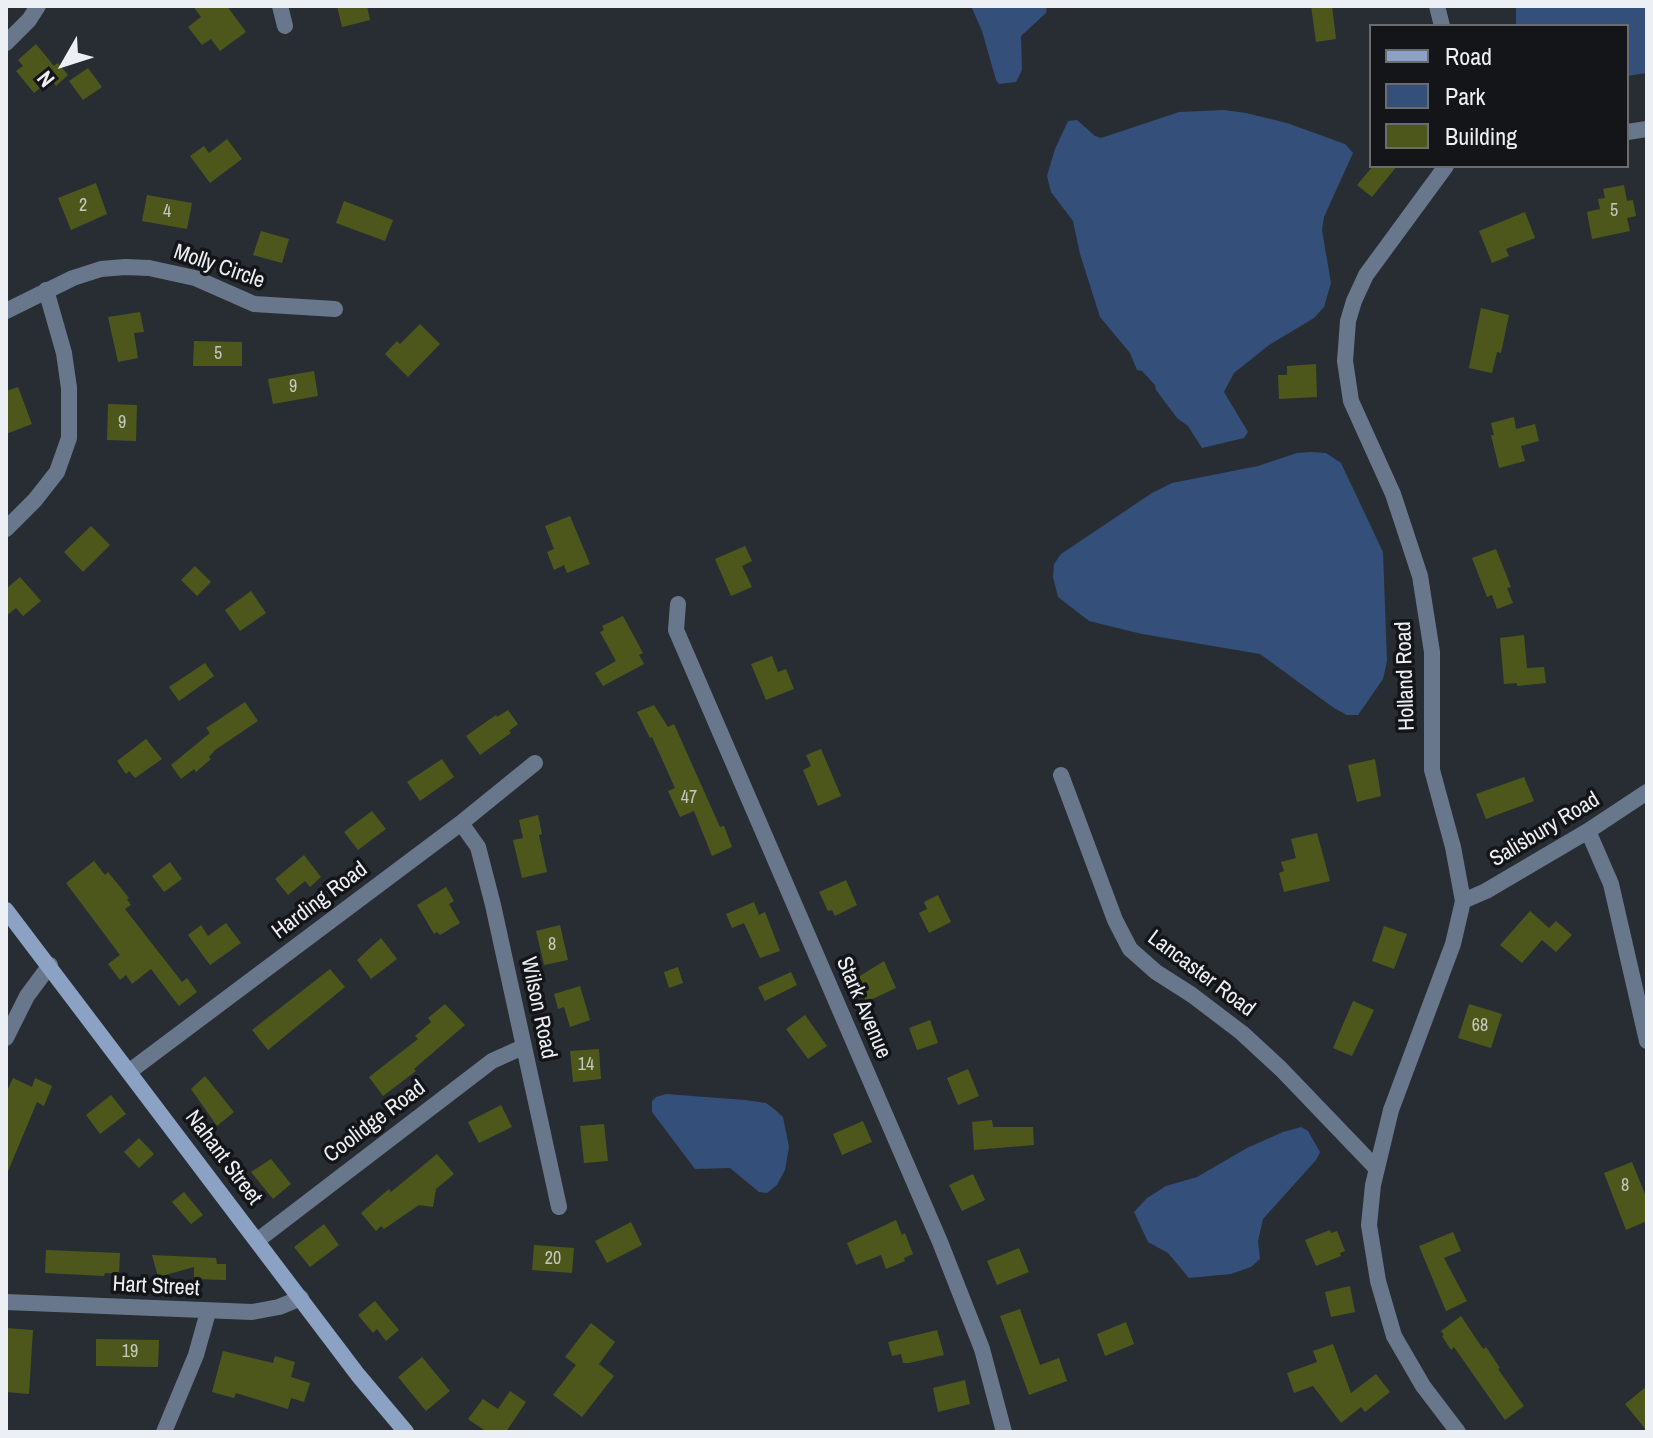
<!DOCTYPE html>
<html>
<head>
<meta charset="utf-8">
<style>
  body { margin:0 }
  #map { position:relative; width:1653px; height:1438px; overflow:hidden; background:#282d34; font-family:"Archivo Narrow",sans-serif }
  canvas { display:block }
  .frame { position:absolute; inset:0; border:8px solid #eceff4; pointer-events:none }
  .legend { position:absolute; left:1369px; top:24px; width:260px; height:144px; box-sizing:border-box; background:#131518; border:2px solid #6a6c70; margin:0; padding:10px 14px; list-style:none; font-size:24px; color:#eceff4 }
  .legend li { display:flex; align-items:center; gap:16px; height:40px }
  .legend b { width:40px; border:2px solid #6a6c70 }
  .north { position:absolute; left:24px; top:24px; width:80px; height:80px; -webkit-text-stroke:6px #131518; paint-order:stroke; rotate:231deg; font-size:22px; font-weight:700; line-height:32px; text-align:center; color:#eceff4 }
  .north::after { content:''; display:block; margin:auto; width:28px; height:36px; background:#eceff4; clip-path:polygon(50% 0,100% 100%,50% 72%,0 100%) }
</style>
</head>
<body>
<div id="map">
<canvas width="1653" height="1438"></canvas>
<div class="frame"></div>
<ul class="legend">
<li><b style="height:10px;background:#8ba2c4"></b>Road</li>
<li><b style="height:22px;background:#344f79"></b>Park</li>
<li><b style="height:22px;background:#4e571b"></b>Building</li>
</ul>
<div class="north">N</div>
</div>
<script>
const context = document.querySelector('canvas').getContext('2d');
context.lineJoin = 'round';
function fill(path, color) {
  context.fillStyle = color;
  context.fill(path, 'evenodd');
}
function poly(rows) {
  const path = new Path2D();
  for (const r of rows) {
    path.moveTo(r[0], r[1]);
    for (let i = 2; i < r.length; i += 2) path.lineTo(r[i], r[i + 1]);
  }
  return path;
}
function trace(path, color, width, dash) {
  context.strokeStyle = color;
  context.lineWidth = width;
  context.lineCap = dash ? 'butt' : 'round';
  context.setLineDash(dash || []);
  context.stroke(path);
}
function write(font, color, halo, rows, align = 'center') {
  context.font = font + ' "Archivo Narrow",sans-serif';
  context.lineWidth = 7;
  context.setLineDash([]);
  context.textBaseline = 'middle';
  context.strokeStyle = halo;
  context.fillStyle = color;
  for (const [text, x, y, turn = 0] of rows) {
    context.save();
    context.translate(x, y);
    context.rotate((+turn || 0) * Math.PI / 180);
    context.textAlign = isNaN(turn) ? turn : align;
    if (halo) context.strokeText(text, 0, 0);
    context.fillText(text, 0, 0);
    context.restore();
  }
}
const green = poly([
  [971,6,1047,6,1046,13,1021,36,1022,70,1016,82,999,84,996,80,982,31],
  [1516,6,1647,6,1647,73,1627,76,1627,26,1516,26],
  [1224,110,1246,113,1287,123,1345,144,1353,153,1324,217,1322,230,1331,283,1324,307,1314,318,1269,345,1234,373,1224,392,1248,432,1244,438,1202,448,1188,426,1177,418,1156,390,1155,385,1142,371,1137,370,1130,353,1100,317,1080,254,1073,221,1051,192,1047,176,1055,149,1068,121,1077,120,1095,136,1101,138,1179,112],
  [1311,452,1326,453,1341,463,1383,552,1387,661,1383,679,1358,715,1347,715,1334,708,1260,654,1142,634,1089,621,1058,597,1053,577,1054,564,1061,554,1152,493,1172,483,1258,466,1297,453],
  [666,1094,745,1100,766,1103,774,1109,783,1117,789,1147,785,1170,777,1185,767,1193,759,1192,730,1168,695,1169,652,1112,652,1101,656,1097],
  [1301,1127,1308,1131,1320,1152,1316,1160,1263,1219,1258,1241,1260,1259,1251,1267,1231,1274,1189,1278,1168,1253,1148,1242,1134,1212,1147,1198,1166,1186,1197,1177,1247,1148,1283,1132]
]);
const building = poly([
  [193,6,227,6,246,32,220,51,211,39,202,45,188,27,201,17],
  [337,6,367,6,370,20,342,27],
  [1311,6,1332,6,1336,39,1316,42],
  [36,44,54,66,58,63,68,75,56,86,51,79,34,93,16,71,23,66,18,60],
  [88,68,102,87,83,100,69,81],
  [227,139,242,159,210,183,190,156,204,146,209,153],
  [1373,166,1397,166,1372,197,1357,185],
  [96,183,107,214,71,230,58,198],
  [1624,185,1627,201,1633,200,1636,216,1627,218,1630,231,1592,239,1587,212,1600,209,1598,199,1605,198,1603,189],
  [147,195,192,203,187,229,142,221],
  [344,201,393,220,385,241,336,223],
  [1525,212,1535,238,1506,249,1509,256,1492,263,1479,231],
  [261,231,289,239,282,263,253,255],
  [1481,308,1509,315,1501,353,1497,352,1492,373,1469,368],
  [140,312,144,332,134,333,138,358,118,362,108,317],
  [420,324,440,344,408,377,385,354,397,341,400,344],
  [194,341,242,342,242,366,193,366],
  [1316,364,1317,397,1279,399,1278,375,1287,375,1287,366],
  [314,371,318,396,273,404,268,379],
  [18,387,32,424,6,434,6,391],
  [108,404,137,405,136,441,107,440],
  [1514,417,1516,429,1535,424,1539,441,1521,446,1525,461,1499,468,1491,435,1494,435,1491,423],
  [570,516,590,564,567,573,564,565,554,570,547,552,554,549,545,526],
  [91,526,110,545,83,572,64,552],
  [745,546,752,561,742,566,752,587,731,596,715,559],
  [1496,549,1511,587,1507,588,1513,603,1497,609,1492,595,1487,597,1472,558],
  [195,566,211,582,197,596,181,580],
  [20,577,41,601,23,616,16,608,6,616,6,589],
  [251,591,266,613,240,631,225,610],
  [623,616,643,653,639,655,644,664,603,686,595,673,616,661,600,632,604,630,602,626],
  [1524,635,1527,668,1544,667,1546,683,1517,686,1517,683,1504,684,1500,638],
  [772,656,778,672,786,669,794,689,766,700,751,664],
  [205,663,214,676,179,701,169,687],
  [245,702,258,721,215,750,209,757,211,759,196,772,194,769,181,779,171,765,210,733,206,728],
  [654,705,668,727,674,724,720,827,724,826,732,847,712,856,694,811,680,817,668,791,675,788,652,737,650,738,637,712],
  [508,710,518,724,509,731,511,733,480,755,466,736,496,715,497,717],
  [146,739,162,759,135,778,129,771,126,774,117,761],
  [821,749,841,796,818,806,803,770,811,766,806,755],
  [442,759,454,777,420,801,407,782],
  [1375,759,1381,796,1357,802,1348,765],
  [1524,777,1534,801,1486,819,1476,794],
  [372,811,386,829,358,850,344,832],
  [538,815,542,834,539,835,547,872,522,878,513,840,523,838,519,820],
  [1317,833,1330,881,1284,892,1279,873,1284,871,1281,862,1296,858,1291,839],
  [304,855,321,877,310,887,305,881,288,895,275,879],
  [94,861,105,875,108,872,129,898,127,899,131,905,125,909,146,936,182,982,187,978,197,992,179,1006,151,969,132,984,126,975,120,980,108,964,120,955,66,883],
  [170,862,182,879,164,892,152,876],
  [846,880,857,905,835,916,832,910,828,911,819,892],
  [446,887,454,901,449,904,460,923,440,935,437,932,434,934,417,905],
  [938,895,951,922,929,933,919,913,927,909,924,902],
  [754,902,759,915,765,912,780,951,760,958,744,923,732,928,726,914],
  [1530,911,1549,928,1556,921,1572,935,1556,952,1542,940,1522,963,1500,945],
  [226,923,241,943,210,965,188,935,201,925,208,936],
  [560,925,568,960,544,965,536,931],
  [1384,926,1407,934,1394,969,1372,961],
  [381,938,397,959,371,979,357,960],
  [884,961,896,988,866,1002,855,979],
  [678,967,683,983,669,988,664,972],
  [330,969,345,987,268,1050,252,1030],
  [791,972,797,985,765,1001,758,987],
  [580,986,590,1020,570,1027,564,1007,558,1009,554,994],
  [1353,1001,1374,1010,1352,1056,1333,1048],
  [445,1004,465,1025,414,1069,416,1071,383,1096,369,1077,418,1039,415,1036,431,1022,428,1018],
  [1469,1004,1502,1014,1491,1048,1458,1038],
  [805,1015,827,1046,808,1059,786,1029],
  [930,1020,938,1043,917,1050,909,1028],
  [599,1049,601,1079,573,1082,570,1051],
  [968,1069,979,1096,958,1105,947,1078],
  [205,1076,234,1112,217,1126,191,1089],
  [13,1078,32,1087,35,1078,52,1086,44,1106,37,1102,6,1176,6,1093],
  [111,1095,126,1114,100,1134,86,1115],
  [501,1105,512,1127,479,1143,468,1122],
  [992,1120,993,1127,1033,1127,1034,1145,974,1150,972,1122],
  [863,1121,872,1142,842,1155,833,1134],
  [604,1124,608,1161,584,1163,580,1126],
  [139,1138,154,1154,139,1168,124,1152],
  [437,1154,454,1174,436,1189,433,1207,419,1205,384,1229,381,1226,376,1231,361,1213,389,1189,391,1192],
  [271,1159,291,1184,273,1199,251,1172],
  [1632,1162,1647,1199,1647,1221,1626,1230,1604,1173],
  [973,1174,985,1200,962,1211,949,1185],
  [184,1192,203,1215,191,1224,172,1202],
  [896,1220,902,1235,905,1233,913,1254,904,1258,905,1261,886,1269,881,1255,856,1265,847,1243],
  [631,1222,642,1245,607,1263,595,1241],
  [324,1224,339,1245,310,1267,294,1247],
  [1330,1230,1331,1233,1337,1231,1345,1251,1340,1253,1341,1256,1316,1266,1305,1240],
  [1453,1232,1461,1251,1444,1258,1467,1301,1446,1311,1419,1246],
  [534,1245,574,1248,572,1273,532,1270],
  [1019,1248,1029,1272,997,1285,987,1261],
  [46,1250,120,1253,119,1274,105,1273,104,1276,45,1273],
  [152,1255,216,1258,217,1264,226,1264,226,1280,194,1279,194,1267,158,1277],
  [1350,1286,1355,1312,1331,1317,1325,1292],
  [375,1301,399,1330,386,1341,377,1329,373,1333,358,1315],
  [1020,1309,1040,1365,1059,1358,1067,1381,1029,1395,1000,1316],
  [1461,1316,1483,1349,1486,1347,1500,1368,1498,1369,1524,1406,1505,1420,1454,1347,1451,1350,1442,1336,1444,1335,1441,1331],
  [1126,1322,1134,1344,1105,1356,1097,1334],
  [591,1323,615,1342,599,1364,614,1376,582,1417,553,1395,576,1365,565,1357],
  [6,1328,33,1330,29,1394,6,1392],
  [937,1330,944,1355,909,1363,903,1363,901,1354,892,1356,888,1342],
  [96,1339,159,1340,158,1367,96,1366],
  [1333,1344,1351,1393,1376,1374,1390,1392,1365,1412,1361,1407,1341,1423,1313,1386,1294,1393,1287,1373,1317,1362,1313,1351],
  [223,1351,273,1363,275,1356,295,1362,291,1377,310,1383,304,1402,291,1398,288,1409,236,1393,234,1398,212,1392],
  [422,1357,450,1391,426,1411,398,1377],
  [965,1380,970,1404,938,1412,933,1388],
  [1647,1386,1647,1431,1625,1404],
  [510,1391,526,1402,506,1432,487,1432,468,1419,483,1399,498,1409]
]);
const street = poly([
  [280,6,285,26],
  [1437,6,1442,26],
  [6,43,29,20,38,6],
  [1627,132,1647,129],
  [1446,166,1366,275,1354,301,1348,321,1345,361,1351,401,1393,494,1420,576,1432,652,1432,770,1453,847,1463,901,1453,944,1391,1110,1373,1185,1369,1225,1378,1281,1394,1336,1423,1386,1458,1432],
  [6,311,73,278,101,269,125,267,149,268,195,278,254,304,335,309],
  [6,529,35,500,57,472,69,438,69,388,64,353,46,290],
  [678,604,676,630,940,1242,982,1349,1004,1432],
  [1061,775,1115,920,1130,949,1156,972,1192,995,1242,1033,1281,1069,1376,1168],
  [461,823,478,847,493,905,559,1207],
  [1588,831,1611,884,1647,1041],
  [1463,901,1486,891,1588,831,1647,792],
  [6,1038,27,996,50,965],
  [130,1071,461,823,535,763],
  [258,1240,492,1061,523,1047],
  [6,1302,252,1312,279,1307,301,1298],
  [164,1432,196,1355,208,1312]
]);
const secondary = poly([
  [6,910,358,1375,406,1432]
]);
const numberNames = [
  ["2",83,206],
  ["5",1614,211],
  ["4",167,212],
  ["5",218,354],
  ["9",293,387],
  ["9",122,423],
  ["47",689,798],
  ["8",552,945],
  ["68",1480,1026],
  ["14",586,1065],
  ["8",1625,1186],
  ["20",553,1259],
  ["19",130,1352]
];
const streetNames = [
  ["Molly Circle",219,267,19],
  ["Holland Road",1406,676,-92],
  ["Salisbury Road",1545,830,-31],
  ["Harding Road",320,901,-37],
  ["Lancaster Road",1201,974,37],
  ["Wilson Road",538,1008,78],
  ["Stark Avenue",863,1008,67],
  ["Coolidge Road",375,1122,-37],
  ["Nahant Street",223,1158,53],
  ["Hart Street",156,1287,3]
];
fill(green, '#344f79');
fill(building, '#4e571b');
trace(street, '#69778d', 16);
trace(secondary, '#8ba2c4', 16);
write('18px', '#c4c9be', null, numberNames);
write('22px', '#eceff4', '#131518', streetNames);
</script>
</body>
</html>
